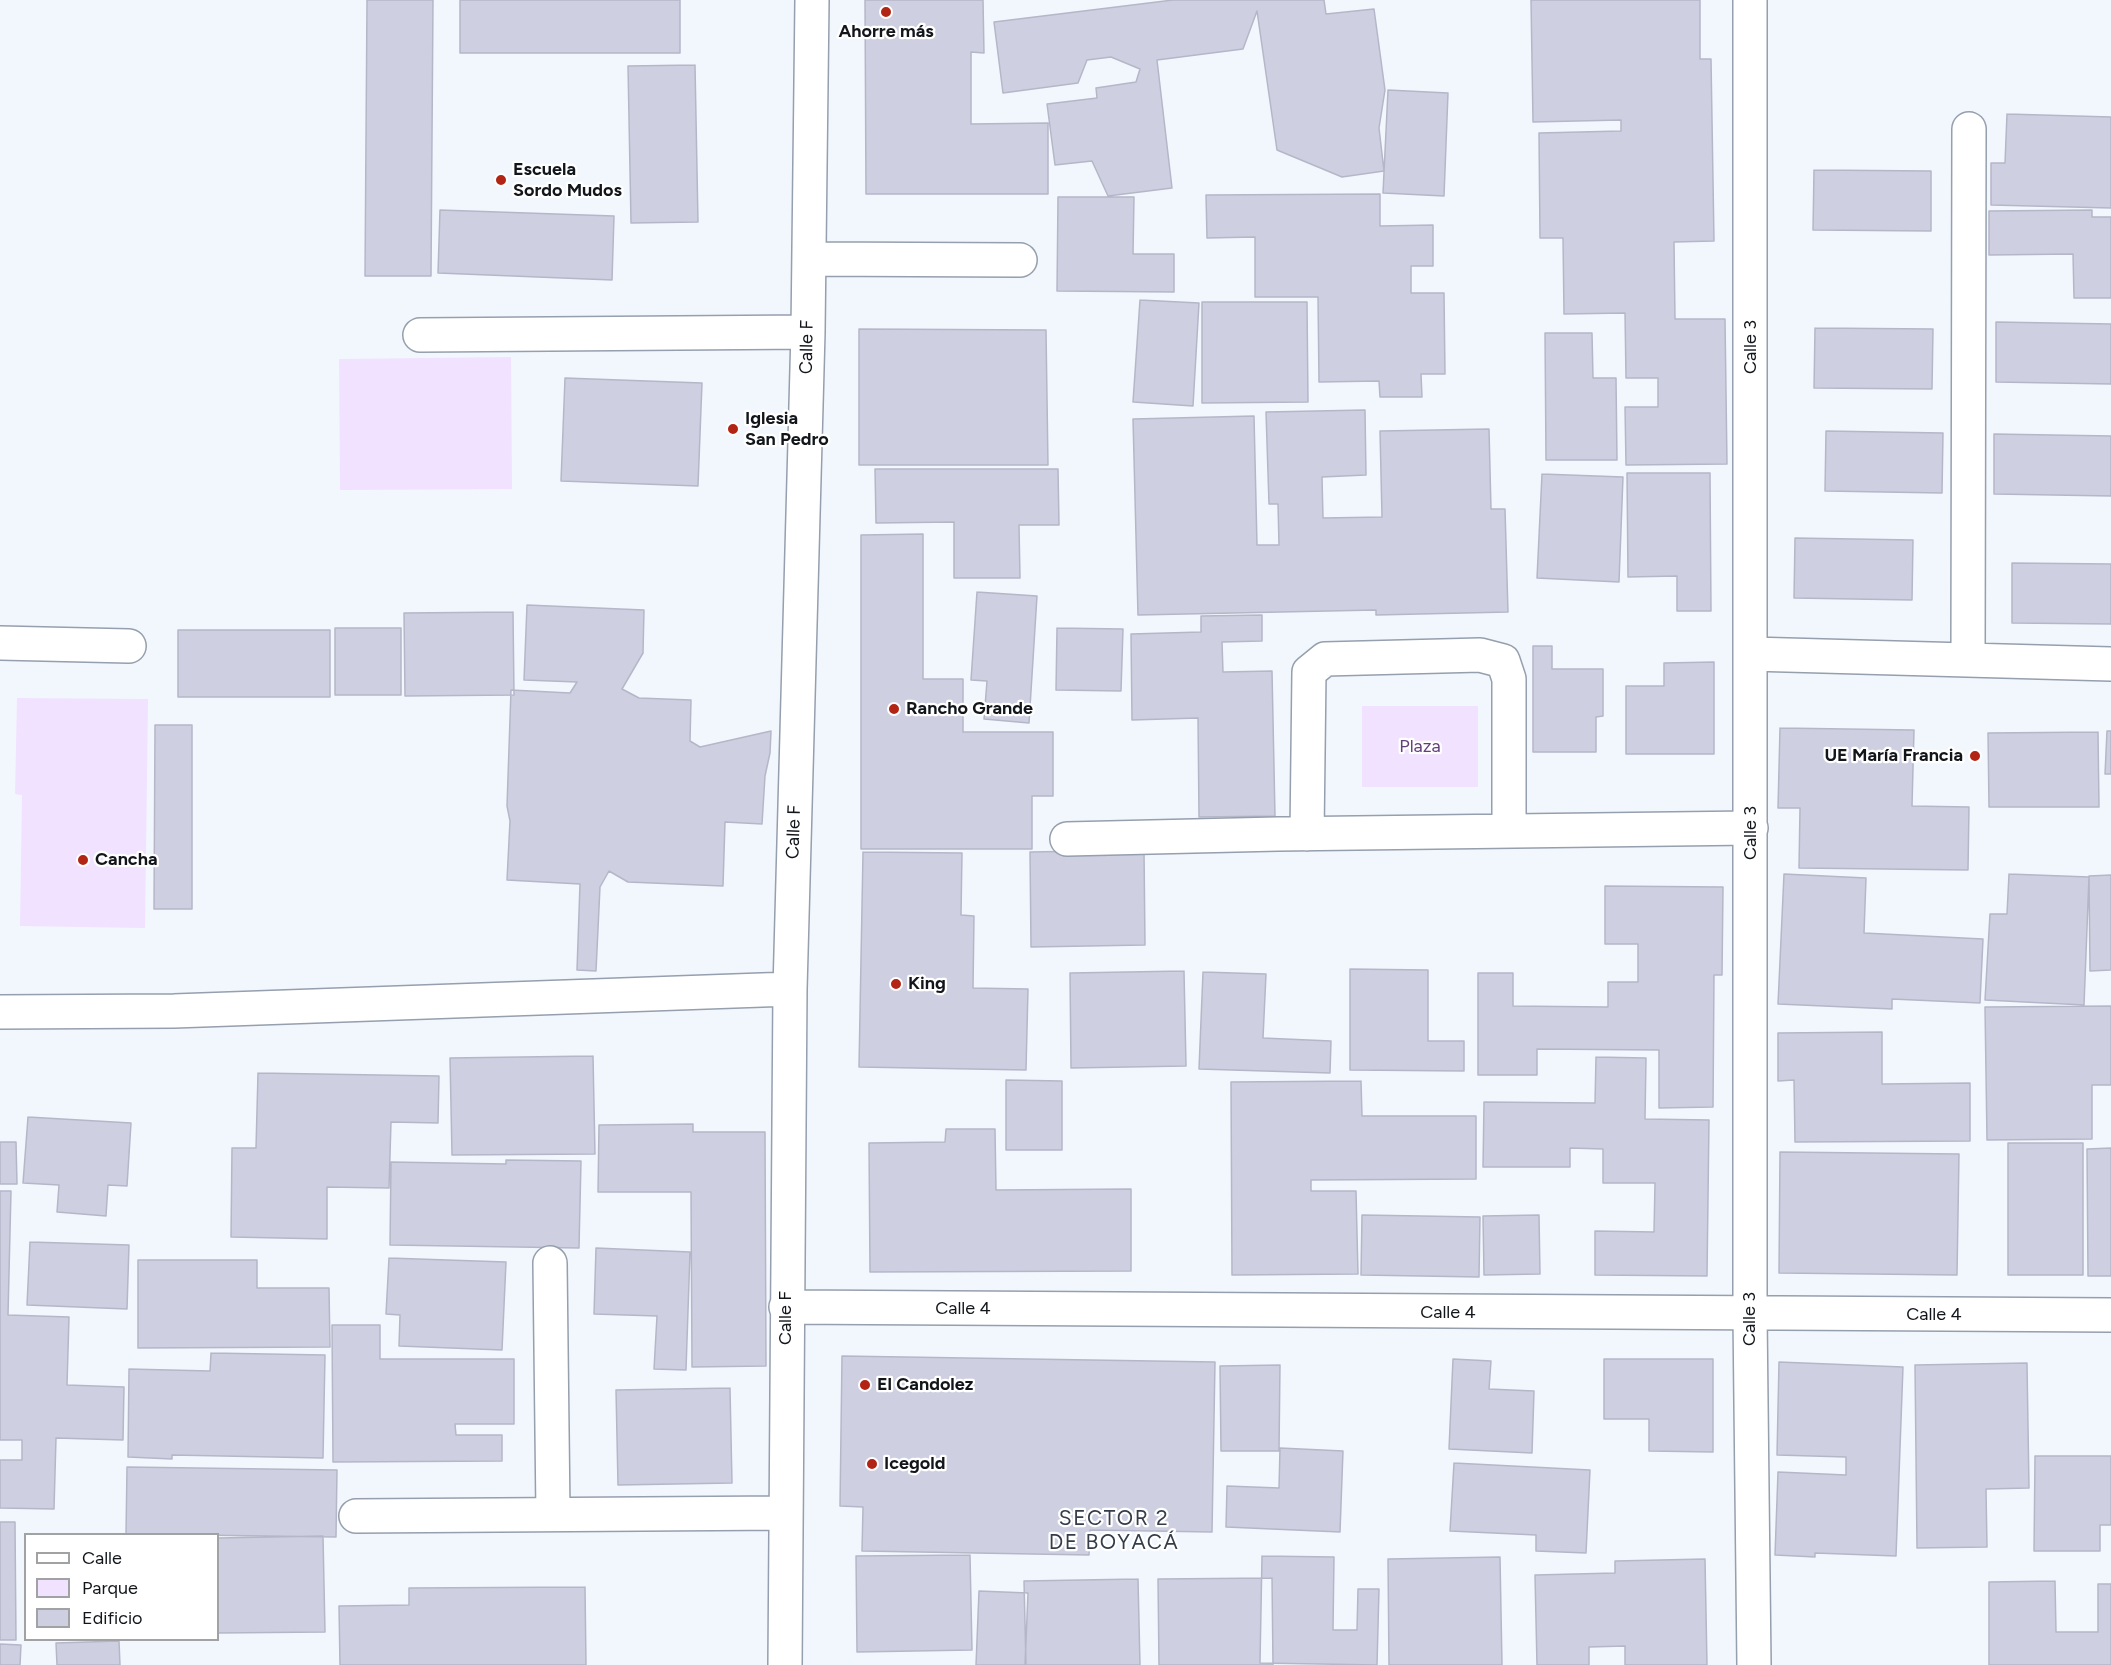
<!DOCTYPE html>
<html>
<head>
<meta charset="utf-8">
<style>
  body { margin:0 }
  #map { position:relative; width:2111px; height:1665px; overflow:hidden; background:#f2f7fd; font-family:Figtree,sans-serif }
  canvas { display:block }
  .legend { position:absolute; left:24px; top:1533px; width:195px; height:108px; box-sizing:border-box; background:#fff; border:2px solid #a0a2a4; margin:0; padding:8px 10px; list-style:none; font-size:18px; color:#12161b }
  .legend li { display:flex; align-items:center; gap:12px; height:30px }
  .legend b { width:30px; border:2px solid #a0a2a4 }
</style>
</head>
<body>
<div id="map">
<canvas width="2111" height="1665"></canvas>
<ul class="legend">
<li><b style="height:8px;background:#fff"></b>Calle</li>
<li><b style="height:16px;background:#f1e2ff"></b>Parque</li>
<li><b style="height:16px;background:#cecfe1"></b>Edificio</li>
</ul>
</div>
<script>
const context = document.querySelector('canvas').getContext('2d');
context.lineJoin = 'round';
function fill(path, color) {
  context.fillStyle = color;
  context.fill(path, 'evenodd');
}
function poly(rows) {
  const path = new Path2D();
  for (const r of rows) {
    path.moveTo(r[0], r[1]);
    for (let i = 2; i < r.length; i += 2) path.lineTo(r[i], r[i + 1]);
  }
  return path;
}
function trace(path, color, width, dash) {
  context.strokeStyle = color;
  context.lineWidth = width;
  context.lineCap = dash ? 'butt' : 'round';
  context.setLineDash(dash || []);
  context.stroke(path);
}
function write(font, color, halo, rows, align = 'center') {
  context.font = font + ' Figtree,sans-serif';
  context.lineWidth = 4.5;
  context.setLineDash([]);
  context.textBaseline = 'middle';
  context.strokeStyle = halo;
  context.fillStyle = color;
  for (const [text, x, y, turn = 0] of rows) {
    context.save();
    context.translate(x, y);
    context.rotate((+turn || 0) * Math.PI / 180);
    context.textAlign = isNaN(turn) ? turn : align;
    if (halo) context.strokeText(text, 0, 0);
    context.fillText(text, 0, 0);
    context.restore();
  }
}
const green = poly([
  [511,357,512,489,340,490,339,359],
  [17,698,148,699,145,928,20,926,22,795,15,794],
  [1362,706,1478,706,1478,787,1362,787]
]);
const building = poly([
  [367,0,433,0,431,276,365,276,367,0],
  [460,0,680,0,680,53,460,53,460,0],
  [865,0,983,0,984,53,971,52,971,124,1048,123,1048,194,866,194,865,0],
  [1173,0,1324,0,1326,14,1374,9,1385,90,1379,128,1384,171,1342,177,1277,150,1257,11,1243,49,1157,60,1172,188,1108,196,1092,161,1055,165,1047,104,1097,98,1096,88,1136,82,1140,69,1111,57,1087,60,1078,83,1003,93,994,22,1173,0],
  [1531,0,1700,0,1700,59,1711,59,1714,241,1674,242,1675,319,1725,319,1727,464,1626,465,1625,407,1658,407,1658,378,1626,378,1625,313,1564,314,1563,238,1540,238,1539,133,1621,131,1621,120,1533,122,1531,0],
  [695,65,698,222,631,223,628,66,695,65],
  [1388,90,1448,93,1444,196,1383,193,1388,90],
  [2007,114,2111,117,2111,208,1991,205,1991,163,2005,163,2007,114],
  [1814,170,1931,171,1931,231,1813,230,1814,170],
  [1380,194,1380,226,1433,225,1433,266,1411,266,1411,293,1444,293,1445,374,1421,374,1422,397,1380,397,1379,381,1319,382,1318,297,1255,297,1255,237,1207,238,1206,195,1380,194],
  [1058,197,1134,197,1133,254,1174,254,1174,292,1057,291,1058,197],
  [440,210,614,216,612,280,438,273,440,210],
  [2092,210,2092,217,2111,217,2111,298,2074,298,2073,254,1989,255,1989,211,2092,210],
  [1140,300,1199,303,1193,406,1133,402,1140,300],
  [1202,302,1307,302,1308,402,1202,403,1202,302],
  [1996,322,2111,324,2111,384,1996,382,1996,322],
  [1815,328,1933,329,1932,389,1814,388,1815,328],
  [859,329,1046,330,1048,465,859,465,859,329],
  [1545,333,1592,333,1593,378,1616,378,1617,460,1546,460,1545,333],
  [565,378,702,383,698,486,561,481,565,378],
  [1365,410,1366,475,1322,477,1323,518,1382,517,1380,431,1489,429,1491,509,1505,509,1508,612,1376,615,1376,610,1138,615,1133,419,1254,416,1257,545,1279,545,1278,504,1269,504,1266,412,1365,410],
  [1826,431,1943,433,1942,493,1825,491,1826,431],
  [1994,434,2111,436,2111,496,1994,494,1994,434],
  [875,469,1058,469,1059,525,1019,525,1020,578,954,578,954,522,876,523,875,469],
  [1627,473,1710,473,1711,611,1677,611,1677,576,1628,577,1627,473],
  [1542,474,1623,477,1619,582,1537,578,1542,474],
  [923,534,923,679,963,679,963,732,1053,732,1053,796,1032,796,1032,849,861,849,861,535,923,534],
  [1795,538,1913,540,1912,600,1794,598,1795,538],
  [2012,563,2111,564,2111,624,2012,623,2012,563],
  [977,592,1037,596,1029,723,984,719,987,681,971,680,977,592],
  [527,605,644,610,643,653,622,689,639,698,691,700,690,741,700,747,771,731,770,753,765,776,762,824,725,822,723,886,628,882,609,871,600,887,596,971,577,970,580,884,507,880,510,821,507,806,511,690,570,693,577,682,524,680,527,605],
  [513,612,514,695,405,696,404,613,513,612],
  [1262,615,1262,641,1222,642,1223,672,1272,671,1275,816,1199,817,1198,718,1132,720,1131,634,1201,632,1201,616,1262,615],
  [335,628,401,628,401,695,335,695,335,628],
  [1057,628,1123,629,1121,691,1056,690,1057,628],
  [178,630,330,630,330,697,178,697,178,630],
  [1533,646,1552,646,1552,669,1603,669,1603,716,1596,717,1596,752,1533,752,1533,646],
  [1714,662,1714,754,1626,754,1626,686,1664,686,1664,663,1714,662],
  [155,725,192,725,192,909,154,909,155,725],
  [1780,728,1914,730,1912,806,1969,807,1968,870,1799,868,1800,808,1778,808,1780,728],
  [2107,731,2111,731,2111,774,2105,774,2107,731],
  [2098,732,2099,807,1989,807,1988,733,2098,732],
  [1144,850,1145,945,1031,947,1030,852,1144,850],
  [863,852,962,853,961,915,974,916,973,988,1028,989,1026,1070,859,1067,863,852],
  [1784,874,1866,878,1864,933,1983,939,1980,1003,1892,999,1892,1009,1778,1004,1784,874],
  [2009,874,2089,877,2084,1005,1985,1000,1990,914,2007,914,2009,874],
  [2111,875,2111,970,2090,971,2089,876,2111,875],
  [1605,886,1723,887,1722,975,1714,975,1713,1107,1659,1108,1659,1050,1537,1049,1537,1075,1478,1075,1478,973,1513,973,1513,1006,1608,1007,1608,982,1638,982,1638,944,1605,944,1605,886],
  [1350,969,1428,970,1428,1041,1464,1041,1464,1071,1350,1070,1350,969],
  [1184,971,1186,1066,1071,1068,1070,973,1184,971],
  [1203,972,1266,974,1263,1038,1331,1041,1330,1073,1199,1069,1203,972],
  [2111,1006,2111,1085,2092,1085,2092,1139,1987,1140,1985,1007,2111,1006],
  [1882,1032,1882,1084,1970,1083,1970,1141,1795,1142,1794,1080,1778,1081,1778,1033,1882,1032],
  [593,1056,595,1154,452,1155,450,1058,593,1056],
  [1596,1057,1646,1058,1645,1119,1709,1120,1707,1276,1595,1275,1595,1231,1654,1232,1655,1183,1603,1183,1603,1149,1570,1148,1570,1167,1483,1167,1484,1102,1595,1103,1596,1057],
  [258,1073,439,1076,438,1123,391,1122,389,1188,327,1187,327,1239,231,1237,232,1148,256,1148,258,1073],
  [1006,1080,1062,1081,1062,1150,1006,1150,1006,1080],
  [1361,1081,1362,1116,1476,1116,1476,1179,1311,1180,1311,1191,1356,1191,1358,1274,1232,1275,1231,1082,1361,1081],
  [28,1117,131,1123,127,1186,108,1185,106,1216,57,1212,59,1185,23,1183,28,1117],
  [693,1124,693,1132,765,1132,766,1366,692,1367,691,1192,598,1192,599,1125,693,1124],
  [946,1129,995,1129,996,1190,1131,1189,1131,1271,870,1272,869,1143,945,1142,946,1129],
  [0,1142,16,1142,17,1184,0,1184,0,1142],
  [2008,1143,2083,1143,2083,1275,2008,1275,2008,1143],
  [2111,1148,2111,1276,2088,1276,2087,1149,2111,1148],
  [1780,1152,1959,1154,1957,1275,1779,1273,1780,1152],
  [506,1160,581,1161,579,1248,390,1245,391,1162,506,1164,506,1160],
  [0,1191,11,1191,8,1315,69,1317,67,1385,124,1387,123,1440,56,1438,54,1509,0,1508,0,1460,22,1460,22,1440,0,1440,0,1191],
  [1362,1215,1480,1217,1479,1277,1361,1275,1362,1215],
  [1539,1215,1540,1274,1484,1275,1483,1216,1539,1215],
  [30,1242,129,1245,127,1309,27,1305,30,1242],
  [596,1248,690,1252,686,1370,654,1369,657,1316,594,1314,596,1248],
  [389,1258,506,1262,502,1350,399,1346,400,1315,386,1314,389,1258],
  [138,1260,257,1260,257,1288,329,1288,330,1347,138,1348,138,1260],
  [332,1325,380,1325,380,1359,514,1359,514,1424,455,1424,456,1435,502,1435,502,1461,333,1462,332,1325],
  [211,1353,325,1355,323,1458,172,1455,172,1459,128,1457,129,1369,210,1371,211,1353],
  [842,1356,1215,1362,1212,1532,1090,1530,1089,1555,862,1551,863,1507,840,1506,842,1356],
  [1453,1359,1491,1361,1489,1389,1534,1391,1532,1453,1449,1449,1453,1359],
  [1604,1359,1713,1359,1713,1452,1649,1451,1649,1419,1604,1419,1604,1359],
  [1779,1362,1903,1367,1896,1556,1815,1553,1815,1557,1775,1555,1778,1472,1846,1475,1846,1457,1777,1455,1779,1362],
  [2027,1363,2029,1488,1986,1489,1987,1547,1917,1548,1915,1365,2027,1363],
  [1280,1365,1279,1451,1221,1451,1220,1366,1280,1365],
  [730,1388,732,1483,618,1485,616,1390,730,1388],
  [1280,1448,1343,1451,1340,1532,1226,1527,1227,1486,1279,1488,1280,1448],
  [2035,1456,2111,1456,2111,1525,2100,1525,2100,1551,2034,1551,2035,1456],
  [1454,1463,1590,1470,1586,1553,1536,1551,1536,1535,1450,1531,1454,1463],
  [127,1467,337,1470,336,1537,126,1534,127,1467],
  [0,1522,15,1522,16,1640,0,1640,0,1522],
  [323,1536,325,1632,218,1633,218,1538,323,1536],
  [970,1555,972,1650,857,1652,856,1556,970,1555],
  [1262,1556,1334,1557,1333,1630,1357,1630,1358,1589,1379,1589,1377,1665,1260,1663,1262,1556],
  [1500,1557,1502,1665,1389,1665,1388,1559,1500,1557],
  [1705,1559,1707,1665,1625,1665,1625,1646,1589,1647,1589,1665,1537,1665,1535,1575,1615,1573,1615,1561,1705,1559],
  [1272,1578,1273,1665,1159,1665,1158,1579,1272,1578],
  [1138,1579,1140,1665,1026,1665,1024,1581,1138,1579],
  [2055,1581,2056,1632,2098,1632,2098,1584,2111,1584,2111,1665,1989,1665,1989,1582,2055,1581],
  [585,1587,586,1665,340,1665,339,1606,409,1605,409,1588,585,1587],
  [979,1591,1028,1593,1025,1665,976,1665,979,1591],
  [119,1641,120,1665,57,1665,56,1643,119,1641],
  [0,1644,21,1645,20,1665,0,1665,0,1644]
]);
const minor = poly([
  [1750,0,1750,1315,1754,1665],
  [809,259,1020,260],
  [420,335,808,332],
  [0,643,129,646],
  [1751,654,2111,664],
  [1968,658,1969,129],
  [1307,834,1309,672,1325,659,1480,655,1503,661,1509,679,1509,831],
  [1067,839,1278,834,1751,828],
  [0,1012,174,1011,790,989],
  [550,1263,553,1514],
  [786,1307,2111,1315],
  [356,1516,785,1513],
  [785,1665,790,989,808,332,812,0]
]);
const markers = [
  [886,12,6,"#b22413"],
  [501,180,6,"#b22413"],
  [733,429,6,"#b22413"],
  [894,709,6,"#b22413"],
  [1975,756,6,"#b22413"],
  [83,860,6,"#b22413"],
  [896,984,6,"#b22413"],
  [865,1385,6,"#b22413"],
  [872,1464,6,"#b22413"]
];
const poiNames = [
  ["Ahorre más",886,32,"center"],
  ["Escuela",513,170],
  ["Sordo Mudos",513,191],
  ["Iglesia",745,419],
  ["San Pedro",745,440],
  ["Rancho Grande",906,709],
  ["UE María Francia",1963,756,"right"],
  ["Cancha",95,860],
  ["King",908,984],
  ["El Candolez",877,1385],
  ["Icegold",884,1464]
];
const streetNames = [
  ["Calle F",807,347,-89],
  ["Calle 3",1751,347,-90],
  ["Calle F",794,832,-88],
  ["Calle 3",1751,833,-90],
  ["Calle 4",963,1309],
  ["Calle 4",1448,1313],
  ["Calle 4",1934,1315],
  ["Calle F",786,1318,-90],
  ["Calle 3",1750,1319,-90]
];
const parkNames = [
  ["Plaza",1420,747]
];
const quarterNames = [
  ["SECTOR 2",1114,1519],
  ["DE BOYACÁ",1114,1543]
];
fill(green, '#f1e2ff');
fill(building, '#cecfe1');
trace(building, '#b5b7c8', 1.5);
trace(minor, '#959fad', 36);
trace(minor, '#fff', 33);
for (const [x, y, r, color] of markers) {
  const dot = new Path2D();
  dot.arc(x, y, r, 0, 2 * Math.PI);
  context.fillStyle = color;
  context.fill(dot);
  trace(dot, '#fff', 2);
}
write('bold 18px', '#12161b', '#fff', poiNames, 'left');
write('18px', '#12161b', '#fff', streetNames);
write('18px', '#63407d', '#fff', parkNames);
context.letterSpacing = '1.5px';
write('21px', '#343d49', '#fff', quarterNames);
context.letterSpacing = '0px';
</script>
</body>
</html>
